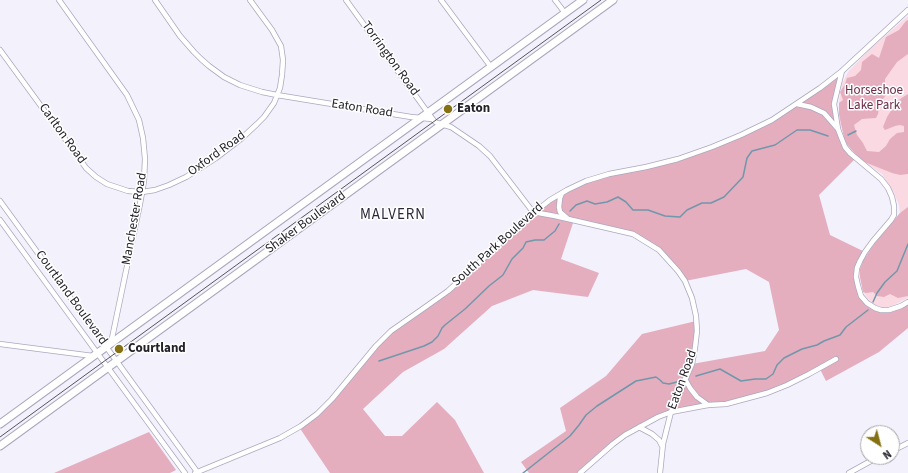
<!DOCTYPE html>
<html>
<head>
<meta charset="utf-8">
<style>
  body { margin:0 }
  #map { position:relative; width:908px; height:473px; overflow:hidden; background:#f3f1fb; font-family:"Source Sans 3",sans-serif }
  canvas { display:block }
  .north { position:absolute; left:860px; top:425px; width:40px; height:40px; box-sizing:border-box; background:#fff; border:1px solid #a7a6aa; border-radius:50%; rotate:144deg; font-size:11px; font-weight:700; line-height:16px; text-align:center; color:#23212a }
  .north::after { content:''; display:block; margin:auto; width:14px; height:18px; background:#857112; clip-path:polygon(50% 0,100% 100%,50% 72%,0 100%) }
</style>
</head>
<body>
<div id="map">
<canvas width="908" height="473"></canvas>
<div class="north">N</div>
</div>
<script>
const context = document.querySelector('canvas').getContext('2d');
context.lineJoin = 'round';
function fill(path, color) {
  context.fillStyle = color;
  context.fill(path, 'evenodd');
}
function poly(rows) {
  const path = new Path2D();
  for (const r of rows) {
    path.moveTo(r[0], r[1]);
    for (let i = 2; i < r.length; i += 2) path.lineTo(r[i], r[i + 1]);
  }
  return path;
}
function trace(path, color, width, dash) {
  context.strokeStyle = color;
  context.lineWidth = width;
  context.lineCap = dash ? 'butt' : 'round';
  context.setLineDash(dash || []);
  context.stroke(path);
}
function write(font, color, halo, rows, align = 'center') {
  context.font = font + ' "Source Sans 3",sans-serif';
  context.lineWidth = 3;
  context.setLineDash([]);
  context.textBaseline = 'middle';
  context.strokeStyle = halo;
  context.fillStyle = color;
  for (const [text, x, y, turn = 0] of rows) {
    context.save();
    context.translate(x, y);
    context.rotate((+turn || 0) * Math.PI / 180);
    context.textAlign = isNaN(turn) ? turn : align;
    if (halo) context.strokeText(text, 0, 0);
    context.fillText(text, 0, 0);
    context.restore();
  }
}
const green = poly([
  [908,16,908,298,894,305,888,307,881,307,875,305,871,303,863,292,860,277,860,269,870,250,889,226,900,213,899,205,894,193,882,174,859,158,851,149,840,124,839,114,839,103,842,84,848,72,869,50]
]);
const forest = poly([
  [908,20,908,54,897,62,885,79,885,82,886,95,880,103,878,114,876,118,862,119,854,125,857,135,863,143,867,151,879,152,886,146,890,139,897,133,904,132,904,126,900,125,895,126,885,130,883,127,887,117,897,101,908,94,908,174,900,175,892,173,867,163,859,158,851,149,845,142,843,133,839,114,839,103,843,100,840,92,845,84,847,78,855,76,861,70,862,62,872,54,879,58,886,37,899,30,906,21],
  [842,71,834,104,841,138,856,158,819,195,830,235,865,252,856,277,861,296,881,310,908,302,908,328,879,352,826,381,820,369,787,385,742,400,671,412,625,435,580,473,529,473,521,462,566,431,560,408,606,376,642,334,696,321,692,364,765,351,779,330,769,282,746,269,685,281,659,250,633,234,574,220,561,259,599,273,588,297,533,290,492,306,444,349,403,372,363,409,385,436,402,436,437,402,455,420,484,473,330,473,299,427,317,414,391,331,448,291,533,212,586,181,678,159,772,120],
  [908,207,908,296,898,298,890,294,884,297,877,296,873,292,866,293,863,292,860,277,860,269,863,261,870,250,878,239,900,213],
  [149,432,176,470,170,473,54,473]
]);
const stream = poly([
  [848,135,856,131],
  [570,211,576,205,587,201,595,204,607,202,618,197,626,202,633,210,648,210,665,216,680,217,687,210,702,203,711,203,724,197,743,177,747,158,752,151,775,145,797,130,810,130,828,136],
  [873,302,877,293,885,282,897,271,908,244],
  [379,361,424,346,432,342,438,336,442,328,445,325,465,309,489,286,503,275,512,259,523,248,526,242,535,240,544,240,555,231,559,224],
  [696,376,720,369,741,381,755,379,766,379,773,374,777,365,784,358,802,349,817,345,824,341,840,335,846,327,868,310],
  [523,473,570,436,579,425,586,415,597,406,636,381,656,377,660,380,663,383,669,384,677,382]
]);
const street = poly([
  [59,0,127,95,139,120,143,138,145,159,144,181,140,204,111,343],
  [155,0,180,36,194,52,201,59,209,66,224,77,240,85,262,92,277,95,411,117,432,119],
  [346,0,434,121,437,123,451,127,479,146,490,156,533,212,555,216,633,234,659,250,678,271,685,281,692,298,696,316,697,331,695,348,692,364,671,412,663,444,660,473],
  [441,0,491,67],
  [555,0,565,13],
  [0,50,79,158,86,168,96,177,107,184,128,191,142,192,155,190,169,185,186,177,216,158,242,138,257,124,264,117,274,103,280,88,282,75,283,60,281,46,272,30,250,0],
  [842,71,838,87,834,104,838,129,841,137,845,147,850,153,881,179,888,188,892,197,894,206,894,215,891,220,873,241,865,252,860,261,857,268,856,277,858,286,861,296,867,303,875,308,881,310,889,310,901,306,908,302],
  [797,104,811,107,824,113,838,129],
  [562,193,560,198,559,207,560,212,567,218],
  [0,201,198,473],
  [0,220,185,473],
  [0,344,93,356],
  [685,379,690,388,697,397,708,405],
  [639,427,652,434,659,440,662,446],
  [892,451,908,443],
  [195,473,280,438,301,426,317,414,332,399,376,346,391,331,424,308,448,291,469,272,522,222,550,200,567,190,586,181,609,174,646,167,678,159,712,147,741,135,772,120,820,88,842,71,908,10],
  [580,473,613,444,625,435,658,417,671,412,708,405,726,404,767,393,787,385,809,374,836,359],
  [849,473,878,457]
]);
const primary = poly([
  [0,424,583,0],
  [0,446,613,0]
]);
const tram = poly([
  [0,437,601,0]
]);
const markers = [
  [448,109,5,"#857112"],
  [119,349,5,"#857112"]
];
const streetNames = [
  ["Torrington Road",390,59,54],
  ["Eaton Road",362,109,9],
  ["Carlton Road",62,134,54],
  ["Oxford Road",217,154,-36],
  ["Manchester Road",135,219,-80],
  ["Shaker Boulevard",306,223,-36],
  ["South Park Boulevard",498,245,-42],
  ["Courtland Boulevard",71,298,54],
  ["Eaton Road",683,380,-70]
];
const parkNames = [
  ["Horseshoe",874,91],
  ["Lake Park",874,106]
];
const poiNames = [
  ["Eaton",457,109],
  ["Courtland",128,349]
];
const quarterNames = [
  ["MALVERN",393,216]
];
fill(green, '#fad9e3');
fill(forest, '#e4aebf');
trace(stream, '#7197aa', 1.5);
trace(street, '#aba8bf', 6);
trace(primary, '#aba8bf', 9);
trace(street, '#fff', 4.5);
trace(primary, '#fff', 7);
trace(tram, '#56545d', 1);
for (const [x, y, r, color] of markers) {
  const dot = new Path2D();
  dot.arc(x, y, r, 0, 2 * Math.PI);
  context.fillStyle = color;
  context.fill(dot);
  trace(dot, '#fff', 1.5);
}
write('13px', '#23212a', '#fff', streetNames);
write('13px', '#6b2b45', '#fff', parkNames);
write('bold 13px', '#23212a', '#fff', poiNames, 'left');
context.letterSpacing = '1px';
write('15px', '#2b2739', '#fff', quarterNames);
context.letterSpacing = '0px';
</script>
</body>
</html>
